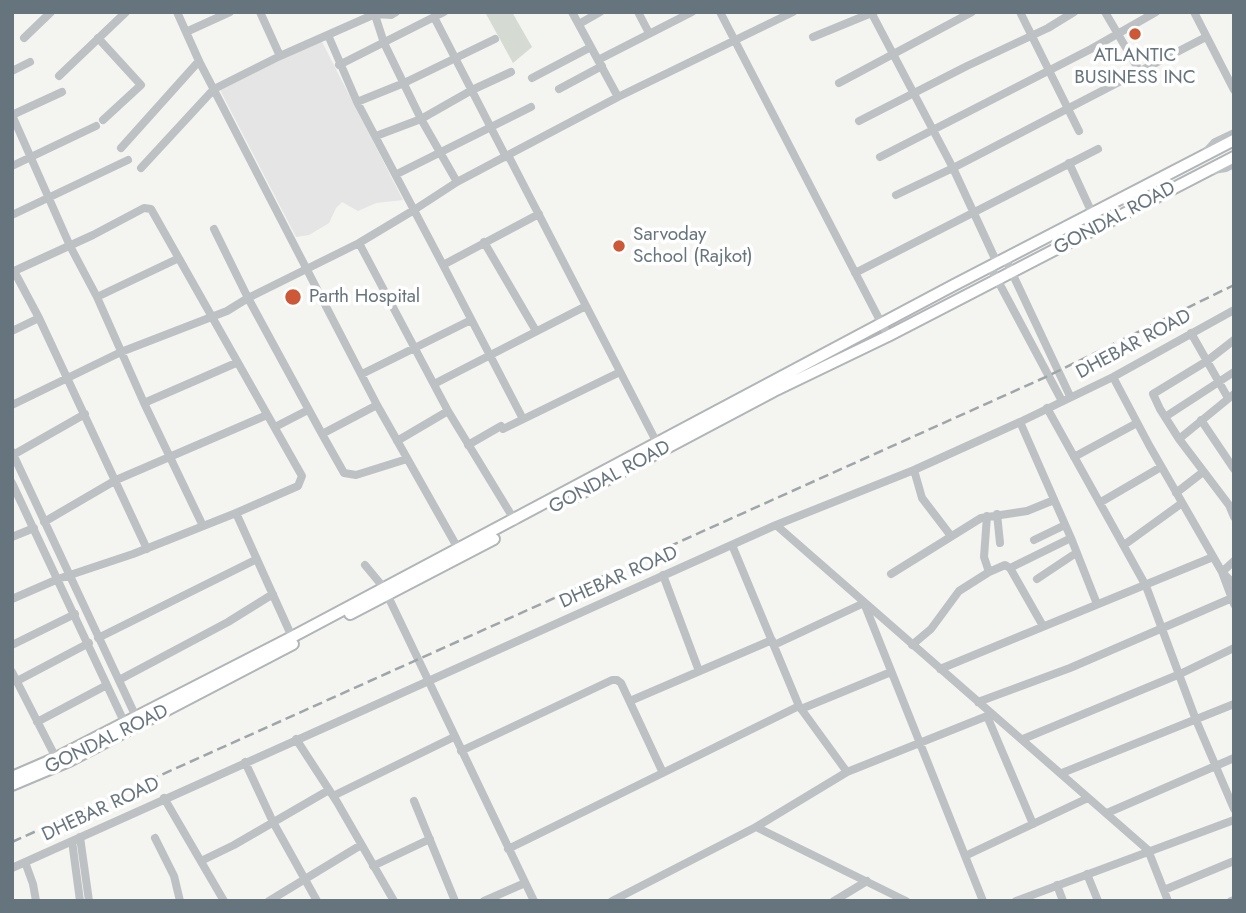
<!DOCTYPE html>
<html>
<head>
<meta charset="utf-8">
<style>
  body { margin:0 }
  #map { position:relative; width:1246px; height:913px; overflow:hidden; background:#f4f4f0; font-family:Jost,sans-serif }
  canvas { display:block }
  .frame { position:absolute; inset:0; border:14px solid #66747e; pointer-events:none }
</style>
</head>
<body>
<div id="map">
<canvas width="1246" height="913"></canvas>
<div class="frame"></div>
</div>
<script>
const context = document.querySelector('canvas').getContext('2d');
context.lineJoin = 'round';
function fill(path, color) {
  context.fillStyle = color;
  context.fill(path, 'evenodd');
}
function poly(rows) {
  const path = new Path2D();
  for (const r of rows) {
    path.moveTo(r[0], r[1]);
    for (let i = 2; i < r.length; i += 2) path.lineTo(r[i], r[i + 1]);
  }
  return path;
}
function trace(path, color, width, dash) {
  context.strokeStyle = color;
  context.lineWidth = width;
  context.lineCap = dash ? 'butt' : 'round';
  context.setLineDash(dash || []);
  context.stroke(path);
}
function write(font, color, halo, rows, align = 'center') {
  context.font = font + ' Jost,sans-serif';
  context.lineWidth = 7;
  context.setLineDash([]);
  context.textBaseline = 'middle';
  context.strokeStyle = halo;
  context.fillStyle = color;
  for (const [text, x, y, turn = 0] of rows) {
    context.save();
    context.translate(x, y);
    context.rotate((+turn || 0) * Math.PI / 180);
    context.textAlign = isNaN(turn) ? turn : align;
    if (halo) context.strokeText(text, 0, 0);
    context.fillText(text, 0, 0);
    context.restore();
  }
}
const built = poly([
  [321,40,403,200,376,203,358,211,342,202,336,208,329,223,309,235,296,237,220,90]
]);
const green = poly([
  [485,12,512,12,532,47,513,63]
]);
const minor = poly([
  [177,12,199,61,377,405,460,552],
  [260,12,280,56],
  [374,12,384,43,421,119,457,182],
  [572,12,618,97],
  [638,12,649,33],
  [720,12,888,336],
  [871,12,953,168,997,263],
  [1020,12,1079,131],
  [1105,12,1139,70],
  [1194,12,1234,90],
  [434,17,506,157],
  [579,24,600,12],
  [186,32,230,12],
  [328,35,357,102,443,265],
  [813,37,874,12],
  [24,38,51,12],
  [98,38,141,85,103,120],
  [598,60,692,12],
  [339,65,444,12],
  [12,71,30,62],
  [59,76,126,12],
  [532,78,591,47],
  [839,83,972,12],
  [559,89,602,66],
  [357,102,404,83,495,39],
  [12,115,70,246,97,297,144,403,203,526],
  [12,115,62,92],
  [859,121,967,66,1048,28,1074,12],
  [376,136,421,119,472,90,511,72],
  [121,148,199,61],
  [1206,152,1215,142,1234,133],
  [880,157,1091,49,1156,12],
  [1069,163,1092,213],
  [12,166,96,126],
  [141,168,214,89,280,56,375,14,391,15,396,12],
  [1213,170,1226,168,1234,164],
  [397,174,531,107],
  [896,195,953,168,1206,37],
  [12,215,128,160],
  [214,229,248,298,322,434,377,405],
  [484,242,536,331],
  [359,243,448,411,515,521],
  [1005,258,1070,396],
  [990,266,1062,401],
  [14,271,39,318,147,549],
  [12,272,93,235,144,208,151,209,302,476,298,486,236,513,133,554,58,579,12,599],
  [855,273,1098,149],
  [97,297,177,259],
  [12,331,39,318],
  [1191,333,1228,398],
  [362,374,471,320],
  [1113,377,1149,445,1222,572,1234,584],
  [434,384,586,306],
  [1234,394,1179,439,1229,505,1234,517],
  [144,403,236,363],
  [12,405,121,352,227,311,248,298,359,243,414,210,457,182,508,155],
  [1047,408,1146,586,1196,720,1234,809],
  [1165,417,1234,372],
  [523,419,443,265,539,214],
  [1201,420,1234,469],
  [1020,422,1071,538,1097,604],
  [275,427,308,410],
  [322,434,344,473,356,475,407,459],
  [1179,439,1160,409,1153,394,1207,361,1234,340],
  [397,441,448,411],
  [657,443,508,155,618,97,793,12],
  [468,445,501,426,503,429,620,372],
  [12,452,137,719],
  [13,455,85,414],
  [1074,457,1137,423],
  [914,470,922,498,951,536],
  [12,483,127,728],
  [1176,493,1203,472],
  [1101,502,1161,467],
  [236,513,292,637],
  [997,514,1000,543],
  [987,516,984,557,989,572],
  [44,522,116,480,267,415],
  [776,525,1148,850,1168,901],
  [12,537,34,528],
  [1034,540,1065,525],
  [732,545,799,706,847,772,992,714],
  [1124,545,1182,503],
  [1234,561,1222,572,1234,604],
  [365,565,384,588,534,901],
  [1010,568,1071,538],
  [891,574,981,518,1027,511,1054,500],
  [663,575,699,671],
  [1037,579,1076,553],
  [98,638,257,559],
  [12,645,75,614],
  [774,645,864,603,983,901],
  [912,645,931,629,959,591,989,572,1005,565,1010,568,1043,626],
  [940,669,1213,557],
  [12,672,56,758],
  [119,680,228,622,273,594],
  [17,681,89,643],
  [630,701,772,640],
  [978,702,1070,668,1232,598],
  [801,709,891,672],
  [987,716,1033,824],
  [37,722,107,685],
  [296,739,337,802,394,901],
  [1023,739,1180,674,1234,648],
  [461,751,612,680,617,680,621,683,663,773],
  [245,762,273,822,317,901],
  [1062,773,1234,704],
  [333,796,454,737],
  [164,798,224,901],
  [414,801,455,901],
  [1107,813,1234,758],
  [756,827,847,772],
  [80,837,89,901],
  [155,838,174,876,180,901],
  [72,841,80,901],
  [508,849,799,706],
  [965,856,1088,798],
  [201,861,234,845,329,790],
  [25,862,33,884,36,901],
  [373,866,430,839],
  [12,868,776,525,914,470,1020,422,1113,377,1234,310],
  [1087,874,1098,901],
  [1057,885,1063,901],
  [1164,890,1234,861],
  [269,901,361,845],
  [484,901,525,883],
  [612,901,756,827,906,901],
  [834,901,867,881],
  [1016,901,1234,820],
  [1231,901,1234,900]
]);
const major = poly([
  [574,497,774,391,888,336,1234,157],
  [350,614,494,539],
  [12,777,56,758,292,637,954,285,1234,140],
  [12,785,69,761,293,644]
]);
const rail = poly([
  [12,842,1048,376,1234,285]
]);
const markers = [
  [1135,34,7,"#cd5837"],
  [619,246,7,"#cd5837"],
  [293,297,9,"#cd5837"]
];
const poiNames = [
  ["ATLANTIC",1135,56,"center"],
  ["BUSINESS INC",1135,78,"center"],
  ["Sarvoday",633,235],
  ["School (Rajkot)",633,257],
  ["Parth Hospital",309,297]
];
const streetNames = [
  ["GONDAL ROAD",1115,219,-28],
  ["DHEBAR ROAD",1134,345,-28],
  ["GONDAL ROAD",610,478,-28],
  ["DHEBAR ROAD",619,578,-24],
  ["GONDAL ROAD",107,740,-26],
  ["DHEBAR ROAD",101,810,-25]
];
fill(built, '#e4e5e4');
fill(green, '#d5dad2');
trace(major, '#b1b5b8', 14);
trace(minor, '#bdc1c4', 8);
trace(major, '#fff', 10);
trace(rail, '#9fa5a9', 2.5, [10, 5]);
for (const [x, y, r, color] of markers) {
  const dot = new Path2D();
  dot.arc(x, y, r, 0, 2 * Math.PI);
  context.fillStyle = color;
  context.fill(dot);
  trace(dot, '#fff', 2.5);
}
write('19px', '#66747e', '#fff', poiNames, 'left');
write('19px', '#66747e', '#fff', streetNames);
</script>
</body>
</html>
